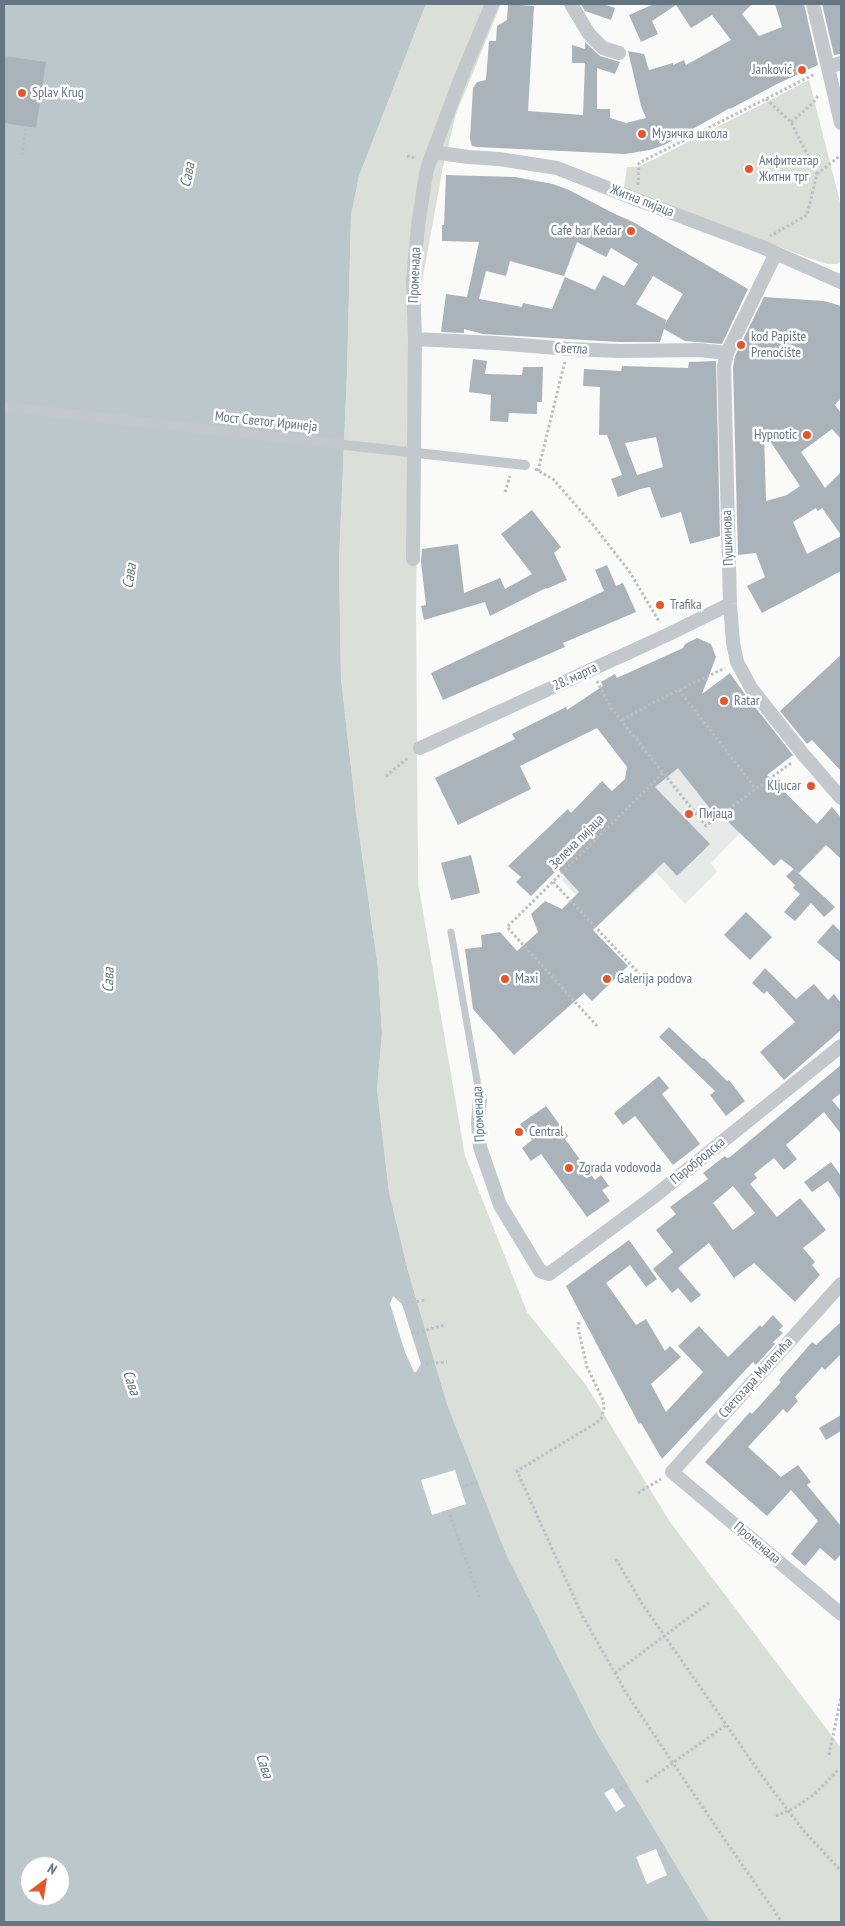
<!DOCTYPE html>
<html>
<head>
<meta charset="utf-8">
<style>
  body { margin:0 }
  #map { position:relative; width:845px; height:1926px; overflow:hidden; background:#fafaf8; font-family:"PT Sans Narrow",sans-serif }
  canvas { display:block }
  .frame { position:absolute; inset:0; border:5px solid #657683; pointer-events:none }
  .north { position:absolute; left:20px; top:1856px; width:50px; height:50px; box-sizing:border-box; background:#fff; border:1px solid #c1c8cd; border-radius:50%; rotate:31deg; font-size:14px; font-weight:700; line-height:20px; text-align:center; color:#657683 }
  .north::after { content:''; display:block; margin:auto; width:18px; height:22px; background:#e4572e; clip-path:polygon(50% 0,100% 100%,50% 72%,0 100%) }
</style>
</head>
<body>
<div id="map">
<canvas width="845" height="1926"></canvas>
<div class="frame"></div>
<div class="north">N</div>
</div>
<script>
const context = document.querySelector('canvas').getContext('2d');
context.lineJoin = 'round';
function fill(path, color) {
  context.fillStyle = color;
  context.fill(path, 'evenodd');
}
function poly(rows) {
  const path = new Path2D();
  for (const r of rows) {
    path.moveTo(r[0], r[1]);
    for (let i = 2; i < r.length; i += 2) path.lineTo(r[i], r[i + 1]);
  }
  return path;
}
function trace(path, color, width, dash) {
  context.strokeStyle = color;
  context.lineWidth = width;
  context.lineCap = dash ? 'butt' : 'round';
  context.setLineDash(dash || []);
  context.stroke(path);
}
function write(font, color, halo, rows, align = 'center') {
  context.font = font + ' "PT Sans Narrow",sans-serif';
  context.lineWidth = 5;
  context.setLineDash([]);
  context.textBaseline = 'middle';
  context.strokeStyle = halo;
  context.fillStyle = color;
  for (const [text, x, y, turn = 0] of rows) {
    context.save();
    context.translate(x, y);
    context.rotate((+turn || 0) * Math.PI / 180);
    context.textAlign = isNaN(turn) ? turn : align;
    if (halo) context.strokeText(text, 0, 0);
    context.fillText(text, 0, 0);
    context.restore();
  }
}
const built = poly([
  [658,700,740,833,711,863,717,872,685,904,656,872,601,923,562,880,666,776]
]);
const green = poly([
  [426,4,501,4,456,114,443,167,421,287,420,437,418,477,416,605,418,883,465,1156,527,1312,586,1385,670,1522,841,1748,841,1922,710,1922,596,1732,506,1554,447,1404,408,1271,389,1192,377,1089,382,1034,378,968,356,812,341,679,339,561,347,373,351,216,359,176],
  [809,80,841,206,841,261,837,264,827,264,806,257,624,187,627,167,637,167,655,159]
]);
const water = poly([
  [4,4,426,4,359,176,351,216,347,373,339,561,341,679,356,812,378,968,382,1034,377,1089,389,1192,408,1271,447,1404,506,1554,596,1732,710,1922,4,1922],
  [30,1866,60,1866,60,1896,30,1896]
]);
const pier = poly([
  [393,1296,402,1304,421,1364,416,1372,414,1372,405,1352,390,1304],
  [455,1470,466,1504,432,1515,421,1480],
  [613,1788,625,1806,616,1812,604,1793],
  [656,1849,667,1875,647,1884,636,1857]
]);
const building = poly([
  [508,4,534,6,528,111,583,115,585,63,572,63,572,45,585,49,585,42,600,56,620,62,615,74,597,68,597,109,610,109,610,118,626,123,646,118,641,106,628,51,644,54,649,70,673,63,673,65,684,60,686,65,731,40,712,15,691,28,676,5,652,21,658,34,641,42,629,15,654,4,752,4,742,14,759,36,782,27,775,4,804,4,818,65,777,84,730,109,730,108,664,145,650,150,625,154,477,147,472,146,470,139,473,88,477,82,486,80,489,41,496,41,497,26,507,20],
  [581,4,603,4,615,8,611,20,585,11],
  [822,4,841,4,841,54,834,55],
  [4,56,46,62,36,128,4,123],
  [446,175,515,177,553,184,569,190,613,213,633,222,748,289,722,344,685,341,664,329,660,342,619,342,483,334,464,329,464,333,441,332,446,294,467,297,479,242,442,241,442,225,444,225],
  [577,242,606,257,611,248,638,264,624,286,603,275,595,290,565,277,552,309,523,303,522,307,479,299,486,271,506,276,510,261,564,276],
  [653,276,683,294,665,324,666,320,636,304],
  [764,297,824,301,841,306,841,398,835,405,841,413,841,439,832,429,801,452,825,488,841,472,841,535,822,508,818,511,816,508,793,522,807,554,841,536,841,571,762,613,747,586,765,577,756,553,738,555,733,367,735,356],
  [764,432,800,486,787,495,766,501],
  [473,359,487,361,485,374,522,375,523,367,543,367,542,402,537,402,537,414,509,413,508,422,490,421,491,395,469,392],
  [716,361,720,536,690,544,681,512,661,518,650,487,640,489,618,497,611,479,622,475,607,435,599,435,600,387,583,386,584,369,621,371,622,366,688,368,689,362],
  [656,437,663,467,637,475,625,443],
  [532,510,561,547,554,553,567,580,546,589,546,588,490,616,485,602,424,620,421,606,426,605,421,562,422,549,458,544,464,593,500,578,505,589,532,574,501,534],
  [607,565,616,586,623,583,636,612,563,643,565,647,443,700,431,673,604,591,595,570],
  [697,638,711,644,716,657,702,694,730,673,744,693,793,755,767,775,817,824,832,807,841,818,841,859,826,845,799,873,781,859,774,866,719,813,715,815,678,768,655,787,710,844,677,876,664,862,593,930,628,966,592,1001,584,993,514,1055,473,1009,465,949,482,947,481,935,500,932,517,951,538,932,531,914,545,901,562,909,579,892,558,869,531,896,516,882,521,877,508,866,568,809,571,813,602,781,612,791,625,779,627,767,597,728,520,766,531,789,458,825,435,778,515,739,512,734,566,707,567,710,603,686,601,682,615,674,617,678,683,648,685,644],
  [841,655,841,771,812,740,807,744,780,711],
  [471,855,480,893,451,900,441,863],
  [794,869,835,907,824,917,811,903,795,921,784,912,800,894,793,888,795,885,786,876],
  [746,912,772,937,750,960,724,935],
  [833,924,841,932,841,963,817,942],
  [765,968,796,999,814,984,828,1000,834,994,841,1003,841,1030,784,1080,760,1052,795,1022,767,991,764,994,752,983],
  [669,1027,703,1059,704,1058,727,1081,729,1080,745,1101,726,1116,710,1095,715,1091,659,1037],
  [841,1065,841,1093,832,1100,841,1111,841,1134,824,1112,786,1145,797,1159,784,1170,774,1158,754,1174,757,1178,750,1184,777,1217,800,1198,826,1230,803,1248,815,1262,812,1265,820,1275,795,1302,754,1263,734,1278,709,1243,678,1268,701,1295,691,1303,678,1288,672,1293,653,1269,673,1252,656,1230,676,1214,670,1207,708,1179,703,1173,725,1156,727,1158,730,1157],
  [733,1186,755,1213,733,1230,713,1203],
  [659,1076,669,1088,662,1094,700,1144,673,1165,635,1116,623,1125,614,1113],
  [546,1106,568,1136,565,1139,595,1180,601,1175,609,1186,602,1190,610,1201,587,1217,541,1154,531,1161,522,1148,532,1140,520,1124],
  [831,1162,841,1176,841,1200,828,1181,812,1192,804,1182],
  [629,1240,657,1279,646,1287,630,1265,606,1283,636,1325,646,1319,665,1351,670,1346,681,1357,651,1384,666,1412,703,1372,678,1346,699,1326,728,1357,760,1325,762,1327,773,1315,783,1326,779,1330,783,1333,773,1342,775,1344,756,1365,753,1362,662,1459,641,1423,639,1424,566,1286],
  [841,1322,841,1354,825,1370,822,1367,795,1397,798,1401,787,1413,783,1409,748,1447,781,1477,798,1465,811,1482,807,1485,841,1526,841,1554,835,1561,820,1548,805,1566,791,1554,818,1521,791,1490,767,1516,705,1462,750,1412,752,1414,781,1382,779,1380,812,1342,816,1345],
  [841,1415,841,1431,826,1440,819,1428]
]);
const path = poly([
  [766,99,791,122,817,174,807,215,770,236],
  [791,122,813,103,819,94],
  [22,155,26,126],
  [407,156,416,158],
  [817,174,841,155],
  [638,185,639,163,815,74],
  [535,469,553,479,594,526,629,571,660,623],
  [538,471,565,361],
  [505,492,510,476],
  [597,681,611,708,706,826,791,763],
  [679,690,756,789],
  [622,720,658,700,725,668],
  [386,776,409,757],
  [553,882,650,985],
  [597,1026,507,927,663,773],
  [402,1304,426,1300],
  [579,1322,578,1328,587,1367,603,1400,604,1409,601,1419,596,1423,517,1471,582,1615,628,1696,716,1827,782,1922],
  [412,1334,445,1325],
  [421,1364,447,1362],
  [461,1487,478,1482],
  [638,1493,661,1479],
  [448,1510,480,1599],
  [616,1559,641,1602,762,1776,803,1830,841,1871],
  [615,1673,711,1601],
  [829,1755,841,1697],
  [646,1782,726,1725],
  [616,1792,627,1784],
  [776,1816,796,1807,815,1794,839,1769],
  [659,1856,668,1852]
]);
const service = poly([
  [451,932,480,1098]
]);
const minor = poly([
  [571,4,589,34,603,48,619,53],
  [813,4,841,123],
  [828,67,841,63],
  [433,152,468,157,499,159,557,168,638,200,762,247,841,282],
  [776,253,727,353,724,366,730,604,733,643,737,662,751,688,803,754,841,798],
  [415,339,495,343,570,349,619,351,700,350,727,353],
  [413,559,415,339,413,281,418,226,426,173,429,163,460,80,492,4],
  [420,748,667,635,730,604],
  [480,1098,478,1123,480,1147,500,1205,540,1271,549,1274,656,1195,841,1046],
  [841,1284,672,1472,841,1614]
]);
const pedestrianBridge = poly([
  [4,407,525,465]
]);
const markers = [
  [802,70,5,"#e4572e"],
  [22,93,5,"#e4572e"],
  [642,134,5,"#e4572e"],
  [749,169,5,"#e4572e"],
  [631,231,5,"#e4572e"],
  [741,345,5,"#e4572e"],
  [807,435,5,"#e4572e"],
  [660,605,5,"#e4572e"],
  [724,701,5,"#e4572e"],
  [811,786,5,"#e4572e"],
  [689,814,5,"#e4572e"],
  [505,979,5,"#e4572e"],
  [607,979,5,"#e4572e"],
  [519,1132,5,"#e4572e"],
  [569,1168,5,"#e4572e"]
];
const poiNames = [
  ["Janković",792,70,"right"],
  ["Splav Krug",32,93],
  ["Музичка школа",652,134],
  ["Амфитеатар",759,161],
  ["Житни трг",759,177],
  ["Cafe bar Kedar",621,231,"right"],
  ["kod Papište",751,337],
  ["Prenoćište",751,353],
  ["Hypnotic",797,435,"right"],
  ["Trafika",670,605],
  ["Ratar",734,701],
  ["Kljucar",801,786,"right"],
  ["Пијаца",699,814],
  ["Maxi",515,979],
  ["Galerija podova",617,979],
  ["Central",529,1132],
  ["Zgrada vodovoda",579,1168]
];
const streetNames = [
  ["Житна пијаца",642,201,21],
  ["Променада",415,275,-88],
  ["Светла",571,349,3],
  ["Мост Светог Иринеја",266,422,6],
  ["Пушкинова",728,538,-92],
  ["28. марта",575,677,-25],
  ["Зелена пијаца",577,842,-45],
  ["Променада",479,1114,-93],
  ["Паробродска",698,1161,-39],
  ["Светозара Милетића",756,1378,-48],
  ["Променада",757,1543,40]
];
const waterNames = [
  ["Сава",188,175,-79],
  ["Сава",130,576,-82],
  ["Сава",109,980,-89],
  ["Сава",131,1383,71],
  ["Сава",264,1766,71]
];
fill(built, '#e8e9e9');
fill(green, '#dadfd7');
fill(water, '#bbc7cb');
fill(pier, '#fafaf8');
fill(building, '#aab3b9');
trace(path, '#bbbfc2', 3, [2.5, 2.5]);
trace(service, '#c3c8cc', 7);
trace(minor, '#c3c8cc', 14);
trace(pedestrianBridge, '#c3c8cc', 10);
for (const [x, y, r, color] of markers) {
  const dot = new Path2D();
  dot.arc(x, y, r, 0, 2 * Math.PI);
  context.fillStyle = color;
  context.fill(dot);
  trace(dot, '#fff', 2);
}
write('14px', '#657683', '#fff', poiNames, 'left');
write('14px', '#657683', '#fff', streetNames);
write('italic 15px', '#60757c', '#fff', waterNames);
</script>
</body>
</html>
